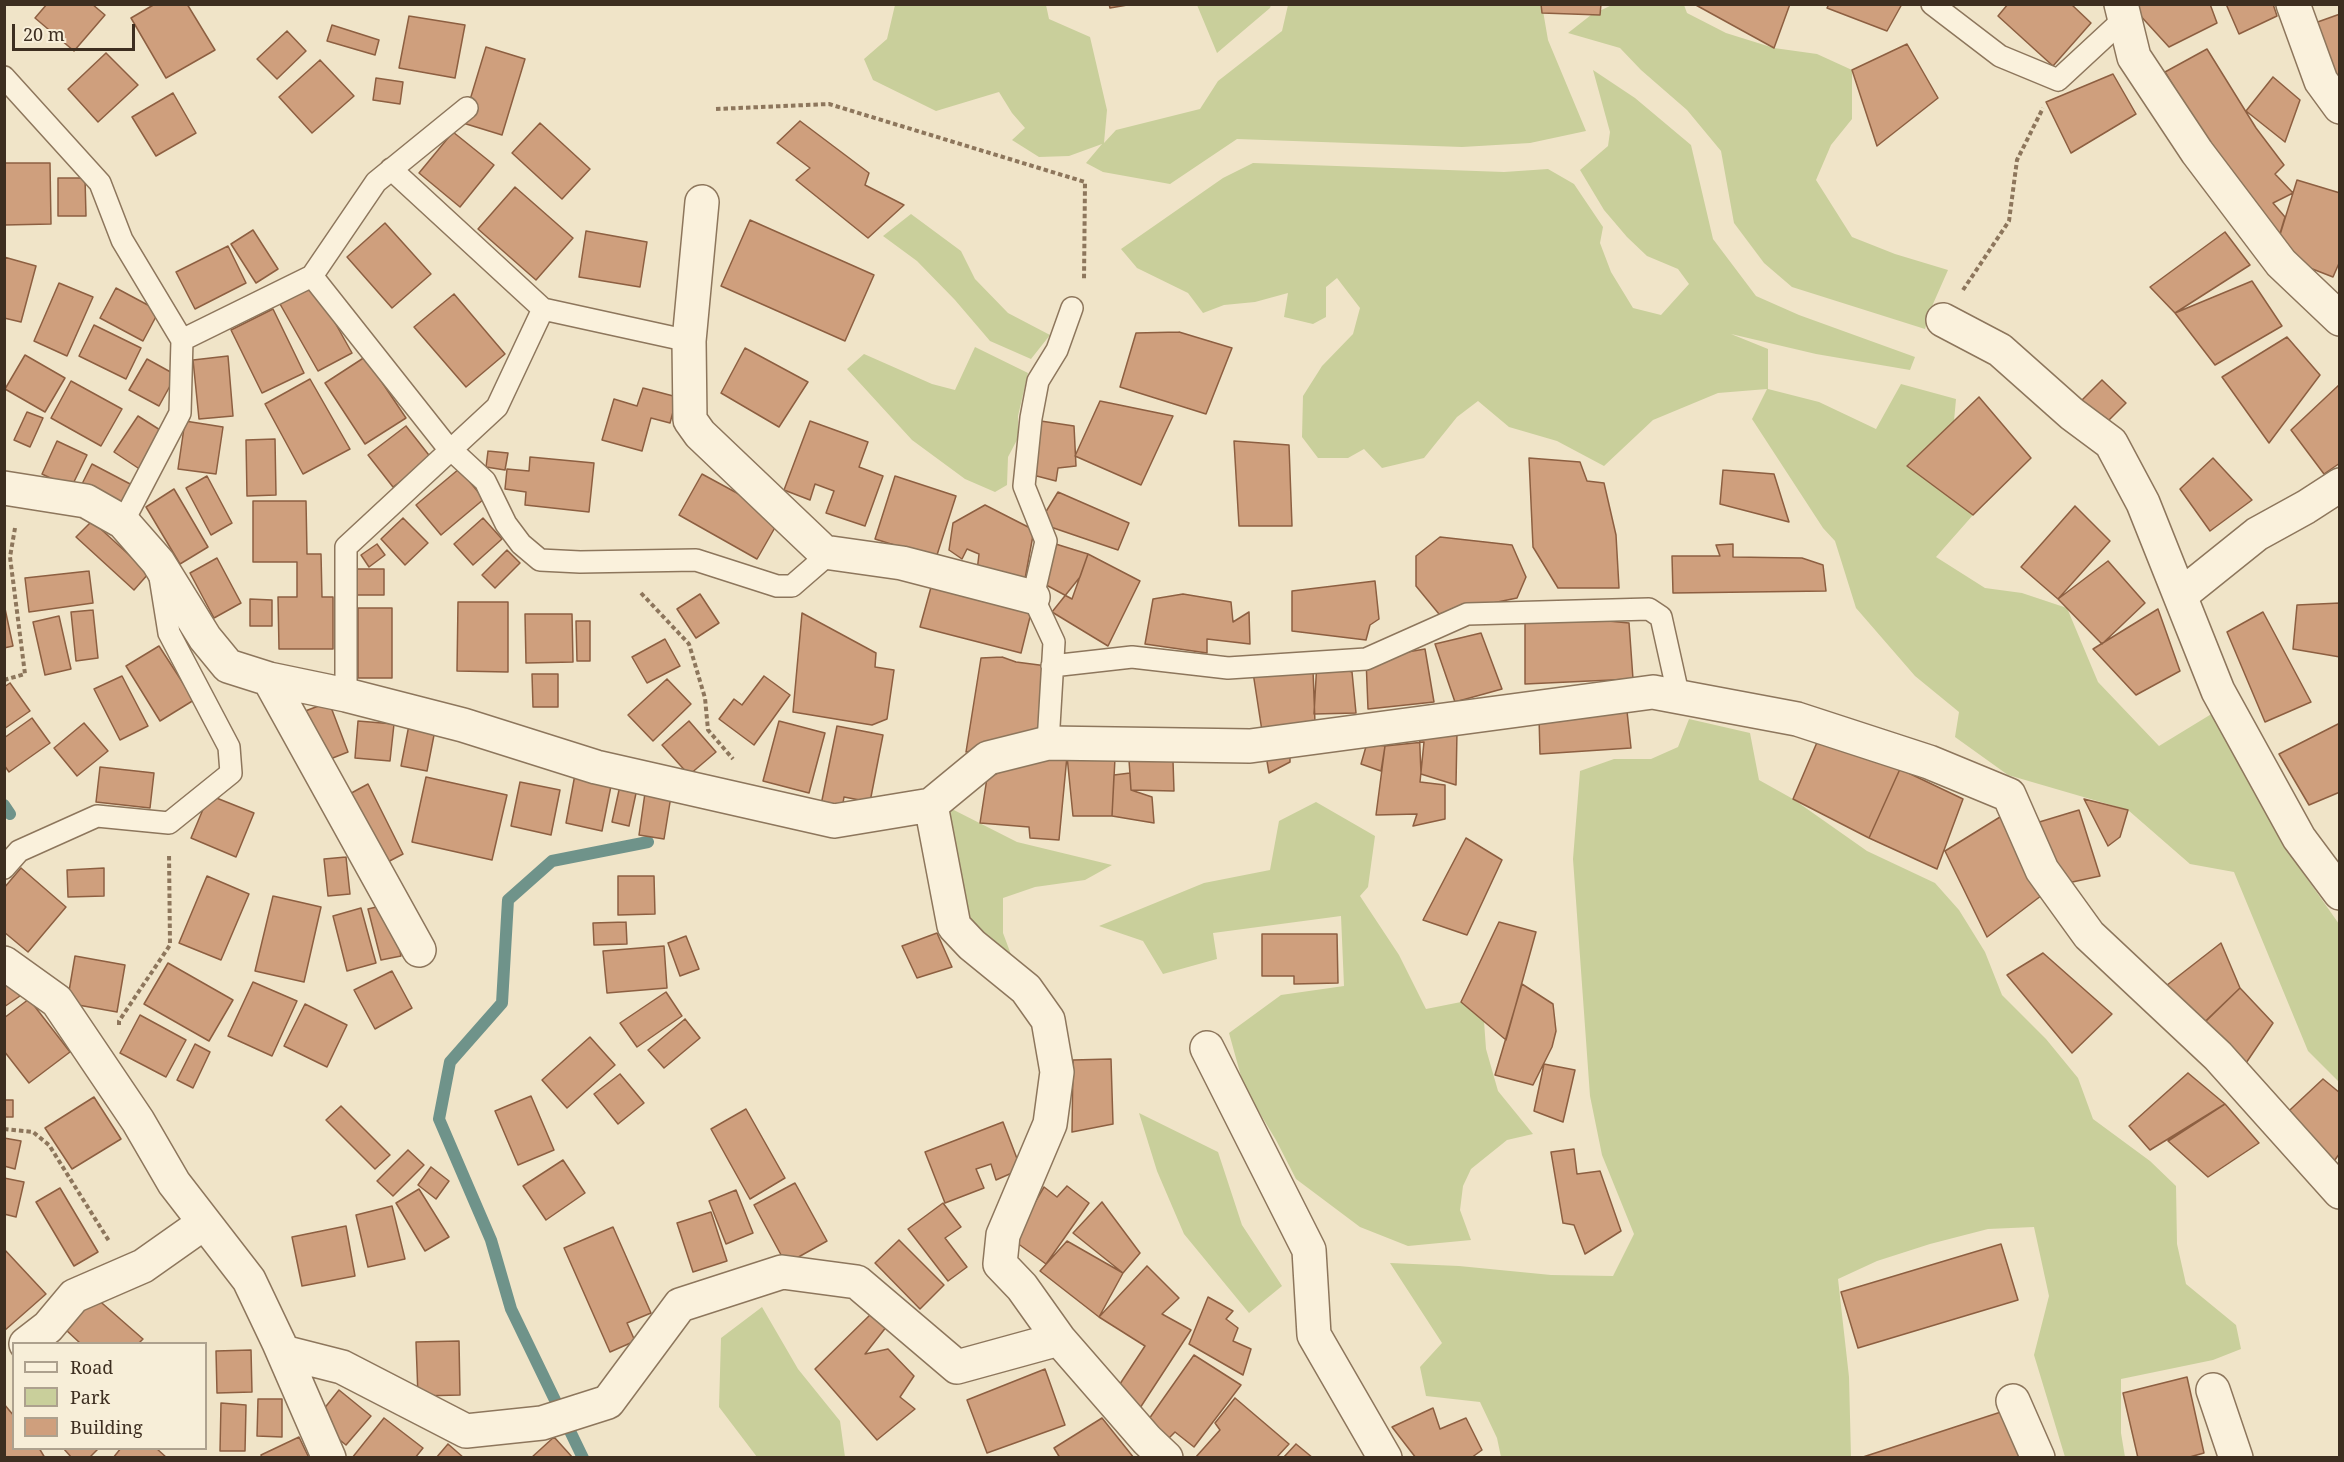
<!DOCTYPE html>
<html>
<head>
<meta charset="utf-8">
<style>
  body { margin:0 }
  #map { position:relative; width:2344px; height:1462px; overflow:hidden; background:#f0e4c8; font-family:"Noto Serif",serif }
  canvas { display:block }
  .frame { position:absolute; inset:0; border:6px solid #3d2e20; pointer-events:none }
  .legend { position:absolute; left:12px; top:1342px; width:195px; height:108px; box-sizing:border-box; background:#f7eed8; border:2px solid #ada18e; margin:0; padding:8px 10px; list-style:none; font-size:18px; color:#3d2e20 }
  .legend li { display:flex; align-items:center; gap:12px; height:30px }
  .legend b { width:30px; border:2px solid #ada18e }
  .scale { position:absolute; left:12px; top:24px; width:123px; height:27px; box-sizing:border-box; border:3px solid #3d2e20; border-top:0; padding-left:8px; font-size:18px; line-height:21px; white-space:nowrap; color:#3d2e20; -webkit-text-stroke:4px #f7eed8; paint-order:stroke }
</style>
</head>
<body>
<div id="map">
<canvas width="2344" height="1462"></canvas>
<div class="frame"></div>
<ul class="legend">
<li><b style="height:8px;background:#faf1dc"></b>Road</li>
<li><b style="height:16px;background:#c9cf9b"></b>Park</li>
<li><b style="height:16px;background:#cf9f7d"></b>Building</li>
</ul>
<div class="scale">20 m</div>
</div>
<script>
const context = document.querySelector('canvas').getContext('2d');
context.lineJoin = 'round';
function fill(path, color) {
  context.fillStyle = color;
  context.fill(path, 'evenodd');
}
function poly(rows) {
  const path = new Path2D();
  for (const r of rows) {
    path.moveTo(r[0], r[1]);
    for (let i = 2; i < r.length; i += 2) path.lineTo(r[i], r[i + 1]);
  }
  return path;
}
function trace(path, color, width, dash) {
  context.strokeStyle = color;
  context.lineWidth = width;
  context.lineCap = dash ? 'butt' : 'round';
  context.setLineDash(dash || []);
  context.stroke(path);
}
const green = poly([
  [895,5,1046,5,1049,19,1090,37,1107,110,1104,143,1116,130,1200,109,1218,81,1282,31,1288,5,1542,5,1548,40,1586,131,1530,143,1462,147,1237,139,1170,184,1103,172,1086,163,1102,144,1069,156,1039,157,1012,140,1025,128,1012,113,999,92,936,111,873,80,864,59,887,39],
  [1197,5,1271,5,1270,8,1217,53],
  [1612,5,1684,5,1687,13,1726,33,1774,48,1817,54,1852,70,1852,119,1831,145,1816,180,1852,237,1895,254,1948,270,1933,304,1925,329,1792,287,1764,263,1734,223,1721,151,1687,110,1641,70,1620,48,1568,33,1591,15],
  [1593,70,1635,98,1691,145,1713,239,1756,296,1799,315,1915,357,1910,370,1816,354,1731,334,1768,349,1768,389,1819,402,1876,429,1901,384,1956,399,1954,421,1907,465,1973,515,1936,557,1985,588,2022,593,2067,608,2098,682,2159,746,2218,710,2294,860,2339,924,2339,1082,2308,1051,2234,872,2190,864,2128,810,2008,775,1955,737,1959,712,1915,676,1856,608,1835,541,1823,528,1752,419,1767,389,1718,393,1653,420,1604,466,1557,441,1509,427,1478,401,1457,417,1424,458,1382,468,1364,449,1348,458,1318,458,1302,437,1303,396,1322,366,1353,334,1360,308,1337,278,1326,287,1326,317,1313,324,1284,317,1288,293,1255,302,1224,305,1203,313,1188,293,1137,268,1121,249,1223,178,1253,163,1504,172,1548,169,1574,184,1603,227,1600,243,1611,272,1633,308,1661,315,1689,284,1678,269,1647,256,1627,237,1604,210,1580,170,1608,146,1610,132],
  [911,214,961,251,975,279,1008,313,1050,335,1031,359,990,341,955,300,917,261,883,236],
  [975,347,1028,373,1018,416,1018,438,1008,457,1007,485,995,492,965,479,912,440,847,369,864,354,932,384,955,390],
  [1689,719,1750,733,1759,780,1793,799,1867,851,1935,883,1959,910,1985,952,2002,995,2046,1039,2078,1078,2093,1119,2150,1161,2176,1186,2177,1244,2186,1284,2236,1325,2241,1349,2213,1360,2121,1379,2121,1433,2125,1457,2065,1457,2034,1355,2049,1296,2034,1227,1988,1229,1930,1244,1877,1261,1838,1279,1849,1377,1851,1457,1501,1457,1497,1438,1480,1402,1426,1396,1420,1367,1442,1343,1390,1263,1459,1266,1551,1275,1613,1276,1634,1234,1602,1155,1590,1096,1573,859,1580,771,1614,759,1651,759,1678,747],
  [1316,802,1375,836,1368,887,1360,896,1399,955,1426,1009,1461,1002,1484,1021,1486,1049,1498,1091,1533,1134,1507,1140,1471,1169,1463,1186,1460,1210,1471,1240,1408,1246,1360,1227,1296,1179,1276,1140,1244,1087,1229,1033,1281,995,1344,986,1341,916,1213,933,1217,959,1163,974,1143,941,1099,926,1204,883,1270,870,1279,821],
  [940,803,1017,842,1112,865,1085,880,1035,887,1003,898,1003,933,1016,968,965,918],
  [1139,1113,1218,1152,1242,1225,1282,1286,1249,1313,1184,1234,1157,1171],
  [762,1307,798,1369,840,1421,845,1457,757,1457,719,1407,721,1338]
]);
const stream = poly([
  [4,805,10,814],
  [583,1458,511,1309,491,1240,439,1119,450,1062,502,1003,508,900,552,861,648,842]
]);
const building = poly([
  [47,4,92,4,105,15,74,51,35,18,47,4],
  [155,4,187,4,215,50,166,78,131,18,155,4],
  [1109,4,1133,4,1110,8,1109,4],
  [1541,4,1601,4,1600,15,1542,13,1541,4],
  [1694,4,1790,4,1774,48,1694,4],
  [1829,4,1902,4,1887,31,1827,8,1829,4],
  [2008,4,2071,4,2091,23,2053,66,1998,16,2008,4],
  [2136,4,2210,4,2217,23,2169,47,2137,12,2136,4],
  [2226,4,2273,4,2277,16,2239,34,2226,4],
  [2340,14,2340,88,2312,24,2340,14],
  [409,16,465,25,455,78,399,68,409,16],
  [332,25,379,40,375,55,327,41,332,25],
  [287,31,306,51,277,79,257,59,287,31],
  [1907,44,1938,98,1877,146,1852,70,1907,44],
  [486,47,525,59,502,135,463,123,486,47],
  [2207,49,2256,128,2284,165,2275,174,2293,193,2273,203,2285,217,2278,240,2212,150,2165,72,2207,49],
  [106,53,138,85,98,122,68,89,106,53],
  [320,60,354,96,312,133,279,97,320,60],
  [2113,74,2136,114,2071,153,2046,102,2113,74],
  [2273,77,2300,100,2285,142,2246,111,2273,77],
  [376,78,403,82,400,104,373,100,376,78],
  [173,93,196,133,156,156,132,117,173,93],
  [800,121,869,173,865,185,904,205,868,238,796,180,810,168,777,143,800,121],
  [540,123,590,169,562,199,512,153,540,123],
  [453,132,494,165,460,207,419,173,453,132],
  [4,163,50,163,51,224,4,225,4,163],
  [58,178,85,178,86,216,58,216,58,178],
  [2297,180,2340,193,2340,261,2333,277,2274,254,2297,180],
  [515,187,573,238,536,280,478,229,515,187],
  [750,220,874,275,845,341,721,286,750,220],
  [385,223,431,274,392,308,347,257,385,223],
  [253,230,278,269,256,283,231,244,253,230],
  [586,231,647,242,640,287,579,277,586,231],
  [2225,232,2250,265,2175,313,2150,287,2225,232],
  [228,246,246,283,195,309,176,272,228,246],
  [4,257,36,266,21,322,4,318,4,257],
  [2252,281,2282,326,2215,365,2175,313,2252,281],
  [59,283,93,297,67,356,34,341,59,283],
  [314,285,352,353,318,371,280,304,314,285],
  [116,288,159,311,143,341,100,318,116,288],
  [454,294,505,354,466,387,414,327,454,294],
  [273,309,304,373,262,393,231,330,273,309],
  [94,325,141,348,126,379,79,356,94,325],
  [1179,332,1232,348,1206,414,1120,387,1136,333,1179,332],
  [2287,337,2320,375,2269,443,2222,377,2287,337],
  [745,348,808,382,779,427,721,393,745,348],
  [25,355,65,378,45,412,5,389,25,355],
  [228,356,233,416,199,419,193,360,228,356],
  [365,357,406,418,365,444,325,383,365,357],
  [147,359,176,375,159,406,129,390,147,359],
  [310,379,350,449,303,474,265,404,310,379],
  [2102,380,2126,403,2104,425,2081,401,2102,380],
  [71,381,122,409,101,446,51,418,71,381],
  [2340,384,2340,463,2324,474,2291,430,2340,384],
  [643,388,677,397,670,423,651,418,642,451,602,440,614,399,637,406,643,388],
  [1979,397,2031,458,1973,515,1907,466,1979,397],
  [1100,401,1173,416,1141,485,1075,456,1100,401],
  [27,412,43,418,30,447,14,440,27,412],
  [138,416,168,435,144,472,114,452,138,416],
  [1034,420,1074,426,1076,466,1058,468,1056,481,1029,474,1034,420],
  [185,421,223,427,216,474,178,469,185,421],
  [810,421,868,442,859,467,883,476,865,526,826,513,834,491,815,484,810,500,784,490,810,421],
  [406,426,432,459,393,487,368,455,406,426],
  [275,439,276,495,247,496,246,440,275,439],
  [57,441,87,455,71,488,42,474,57,441],
  [1234,441,1289,445,1292,526,1239,526,1234,441],
  [488,451,508,453,505,470,486,467,488,451],
  [530,457,594,463,589,512,525,505,526,492,505,489,507,469,529,471,530,457],
  [1529,458,1580,462,1587,481,1604,483,1616,535,1619,588,1558,588,1533,547,1529,458],
  [2213,458,2252,500,2210,531,2180,489,2213,458],
  [92,464,134,486,121,513,78,492,92,464],
  [459,469,484,499,441,535,416,505,459,469],
  [1723,470,1774,474,1789,522,1720,504,1723,470],
  [702,474,781,517,757,559,679,515,702,474],
  [207,476,232,523,211,535,186,488,207,476],
  [895,476,956,496,936,558,875,539,895,476],
  [174,489,208,547,180,564,146,507,174,489],
  [1058,492,1129,523,1118,550,1039,523,1058,492],
  [253,501,306,501,307,554,321,554,322,597,333,597,333,649,279,649,278,597,297,597,297,562,253,562,253,501],
  [985,505,1034,530,1022,595,977,571,979,554,967,549,962,559,949,550,953,523,985,505],
  [2075,506,2110,541,2058,599,2021,567,2075,506],
  [403,518,428,543,405,565,381,539,403,518],
  [483,518,502,539,473,565,454,544,483,518],
  [92,521,149,573,134,590,76,537,92,521],
  [1440,537,1512,545,1526,577,1517,598,1439,614,1416,586,1416,556,1440,537],
  [1046,541,1088,554,1072,599,1037,580,1046,541],
  [377,544,385,555,369,567,361,555,377,544],
  [1733,544,1733,557,1802,558,1823,565,1826,591,1673,593,1672,556,1720,556,1716,545,1733,544],
  [507,550,520,563,495,588,482,575,507,550],
  [1088,554,1140,581,1108,646,1052,612,1080,577,1088,554],
  [217,558,241,603,214,618,190,573,217,558],
  [2108,561,2145,603,2102,644,2058,599,2108,561],
  [352,569,384,569,384,595,352,595,352,569],
  [89,571,93,603,29,612,25,578,89,571],
  [933,580,1033,605,1021,653,920,627,933,580],
  [1375,581,1379,619,1370,625,1366,640,1292,631,1292,591,1375,581],
  [700,594,719,623,696,638,677,609,700,594],
  [1183,594,1231,602,1233,622,1249,612,1250,644,1207,639,1207,653,1145,644,1153,599,1183,594],
  [250,599,272,600,272,626,250,626,250,599],
  [458,602,508,602,508,672,457,671,458,602],
  [2340,603,2340,657,2293,649,2297,605,2340,603],
  [4,604,13,646,4,648,4,604],
  [358,608,392,608,392,678,358,678,358,608],
  [2158,609,2180,671,2136,695,2093,649,2158,609],
  [93,610,98,658,76,661,71,612,93,610],
  [2263,612,2311,702,2265,722,2227,632,2263,612],
  [802,613,876,653,875,667,894,670,887,719,872,725,793,712,802,613],
  [1525,613,1629,623,1633,679,1525,684,1525,613],
  [525,614,572,614,573,662,526,663,525,614],
  [59,616,71,669,45,675,33,622,59,616],
  [576,621,590,621,590,661,577,661,576,621],
  [1481,633,1502,689,1455,702,1435,644,1481,633],
  [665,639,680,666,647,683,632,657,665,639],
  [159,646,194,700,160,721,126,666,159,646],
  [1425,649,1434,702,1368,709,1366,659,1425,649],
  [1002,657,1016,662,1047,666,1044,737,1003,746,966,752,981,658,1002,657],
  [1317,661,1352,672,1356,713,1314,714,1317,661],
  [1252,666,1313,670,1315,723,1264,744,1252,666],
  [532,674,558,674,558,707,533,707,532,674],
  [122,676,148,726,120,740,94,689,122,676],
  [764,676,790,695,754,745,719,719,734,699,742,705,764,676],
  [667,679,691,704,653,741,628,715,667,679],
  [10,683,30,711,4,729,4,687,10,683],
  [329,702,348,752,320,763,300,713,329,702],
  [1626,702,1631,748,1540,754,1539,717,1626,702],
  [32,718,50,743,9,772,4,765,4,738,32,718],
  [358,721,394,724,390,761,355,758,358,721],
  [689,721,716,752,689,775,662,745,689,721],
  [779,721,825,733,809,793,763,781,779,721],
  [84,723,108,751,77,776,54,748,84,723],
  [2340,723,2340,792,2309,805,2279,754,2340,723],
  [1419,724,1457,731,1456,785,1421,774,1419,724],
  [409,725,435,730,427,771,401,766,409,725],
  [837,726,883,735,870,802,844,797,842,809,821,805,837,726],
  [1818,740,1900,769,1869,838,1793,799,1818,740],
  [1424,742,1420,782,1445,785,1445,819,1413,826,1417,814,1376,815,1385,746,1424,742],
  [1367,743,1385,746,1381,771,1361,764,1367,743],
  [1264,744,1290,750,1290,762,1269,773,1264,744],
  [1067,756,1059,840,1030,838,1029,827,980,823,987,778,1022,762,1067,756],
  [1067,756,1115,758,1112,816,1073,816,1067,756],
  [1129,760,1173,761,1174,791,1131,790,1129,760],
  [100,767,154,773,150,808,96,802,100,767],
  [576,769,613,776,602,831,566,823,576,769],
  [1900,769,1963,799,1937,869,1869,838,1900,769],
  [1130,773,1131,790,1152,797,1154,823,1112,816,1114,775,1130,773],
  [426,777,507,795,492,860,412,842,426,777],
  [621,781,638,784,629,826,612,822,621,781],
  [520,782,560,790,551,835,511,826,520,782],
  [368,784,403,854,380,866,344,797,368,784],
  [646,786,672,790,664,839,639,835,646,786],
  [209,795,254,813,236,857,191,838,209,795],
  [2084,799,2128,810,2120,837,2108,846,2084,799],
  [2079,810,2100,876,2054,886,2036,823,2079,810],
  [2000,817,2054,886,1987,937,1945,851,2000,817],
  [1466,838,1502,860,1467,935,1423,920,1466,838],
  [346,857,350,894,328,896,324,859,346,857],
  [21,868,66,907,28,952,4,932,4,888,21,868],
  [104,868,104,896,68,897,67,870,104,868],
  [207,876,249,894,221,960,179,943,207,876],
  [618,876,654,876,655,914,618,915,618,876],
  [273,896,321,907,304,982,255,971,273,896],
  [389,904,401,956,381,960,368,909,389,904],
  [361,908,376,963,347,971,333,916,361,908],
  [626,922,627,944,594,945,593,923,626,922],
  [1499,922,1536,932,1506,1040,1461,1002,1499,922],
  [937,933,952,967,917,978,902,946,937,933],
  [1262,934,1337,934,1338,983,1294,984,1294,976,1262,976,1262,934],
  [686,936,699,969,680,976,668,943,686,936],
  [2221,943,2240,988,2202,1025,2162,989,2221,943],
  [664,946,667,988,607,993,603,951,664,946],
  [2043,953,2112,1014,2072,1053,2007,975,2043,953],
  [75,956,125,965,117,1012,67,1003,75,956],
  [168,963,233,1000,209,1041,144,1004,168,963],
  [392,971,412,1008,375,1029,354,990,392,971],
  [6,974,20,996,4,1007,4,975,6,974],
  [253,982,297,1001,272,1056,228,1036,253,982],
  [1522,984,1553,1004,1556,1031,1552,1047,1533,1085,1495,1075,1522,984],
  [2240,988,2273,1023,2244,1066,2193,1033,2240,988],
  [666,992,682,1016,637,1047,620,1023,666,992],
  [29,999,70,1052,29,1083,4,1051,4,1018,29,999],
  [305,1004,347,1025,327,1067,284,1046,305,1004],
  [140,1015,186,1040,166,1077,120,1053,140,1015],
  [685,1019,700,1038,664,1068,648,1050,685,1019],
  [590,1037,615,1065,567,1108,542,1080,590,1037],
  [195,1044,210,1052,193,1088,177,1080,195,1044],
  [1111,1059,1113,1124,1072,1132,1073,1060,1111,1059],
  [1544,1064,1575,1070,1563,1122,1534,1111,1544,1064],
  [2188,1073,2225,1104,2150,1150,2129,1126,2188,1073],
  [620,1074,644,1103,618,1124,594,1094,620,1074],
  [2323,1079,2340,1093,2340,1153,2331,1165,2276,1123,2323,1079],
  [531,1096,554,1150,518,1165,495,1111,531,1096],
  [94,1097,121,1139,72,1169,45,1128,94,1097],
  [4,1100,13,1100,13,1117,4,1117,4,1100],
  [2225,1104,2259,1143,2208,1177,2168,1141,2225,1104],
  [341,1106,390,1155,375,1169,326,1120,341,1106],
  [746,1109,785,1178,750,1199,711,1129,746,1109],
  [1003,1122,1021,1169,996,1180,991,1164,976,1169,984,1188,945,1203,925,1152,1003,1122],
  [4,1138,21,1141,15,1169,4,1166,4,1138],
  [1574,1149,1577,1174,1600,1171,1621,1231,1585,1254,1574,1225,1563,1223,1551,1152,1574,1149],
  [408,1150,424,1165,393,1196,377,1181,408,1150],
  [563,1160,585,1193,546,1220,523,1186,563,1160],
  [431,1167,449,1181,436,1199,418,1185,431,1167],
  [4,1178,24,1182,16,1217,4,1214,4,1178],
  [795,1183,827,1241,786,1264,754,1205,795,1183],
  [1067,1186,1089,1203,1046,1264,1013,1240,1044,1187,1057,1197,1067,1186],
  [60,1188,98,1252,74,1266,36,1202,60,1188],
  [419,1189,449,1237,425,1251,396,1203,419,1189],
  [736,1190,753,1233,726,1244,709,1201,736,1190],
  [1102,1202,1140,1253,1123,1273,1073,1233,1102,1202],
  [943,1203,961,1227,945,1238,967,1267,948,1281,908,1229,943,1203],
  [392,1206,405,1259,368,1267,356,1215,392,1206],
  [711,1212,727,1261,693,1272,677,1223,711,1212],
  [346,1226,355,1276,302,1286,292,1237,346,1226],
  [613,1227,651,1313,627,1323,635,1341,610,1352,564,1248,613,1227],
  [899,1240,944,1285,920,1309,875,1263,899,1240],
  [1067,1241,1123,1273,1099,1317,1040,1271,1067,1241],
  [2001,1244,2018,1300,1858,1348,1841,1292,2001,1244],
  [4,1249,46,1294,4,1331,4,1249],
  [1147,1266,1179,1298,1162,1314,1191,1330,1140,1408,1116,1390,1145,1346,1099,1317,1147,1266],
  [95,1297,143,1339,138,1344,81,1344,66,1330,95,1297],
  [1208,1297,1233,1311,1226,1319,1238,1328,1233,1341,1251,1349,1243,1375,1189,1344,1208,1297],
  [874,1311,887,1326,865,1354,888,1349,914,1376,900,1397,915,1409,877,1440,815,1369,874,1311],
  [459,1341,460,1395,418,1396,416,1342,459,1341],
  [251,1350,252,1392,217,1393,216,1351,251,1350],
  [1194,1355,1241,1385,1194,1447,1175,1432,1164,1443,1144,1426,1194,1355],
  [1045,1369,1065,1425,987,1453,967,1400,1045,1369],
  [2187,1377,2204,1453,2186,1458,2138,1458,2123,1393,2187,1377],
  [339,1390,371,1416,346,1445,315,1420,339,1390],
  [1235,1398,1289,1444,1276,1458,1195,1458,1220,1430,1215,1423,1235,1398],
  [258,1399,282,1399,282,1437,257,1436,258,1399],
  [221,1403,246,1405,245,1451,220,1451,221,1403],
  [4,1404,14,1416,14,1448,39,1448,45,1458,4,1458,4,1404],
  [1433,1408,1440,1429,1466,1418,1482,1450,1471,1458,1416,1458,1392,1427,1433,1408],
  [2007,1410,2023,1458,1863,1457,2007,1410],
  [384,1418,423,1448,415,1458,352,1458,384,1418],
  [1102,1418,1134,1458,1060,1458,1054,1448,1102,1418],
  [299,1437,309,1458,262,1458,261,1455,299,1437],
  [554,1437,573,1458,531,1458,554,1437],
  [448,1444,464,1458,436,1458,448,1444],
  [1296,1444,1313,1458,1283,1458,1296,1444],
  [63,1448,99,1448,89,1458,72,1458,63,1448],
  [121,1448,156,1448,167,1458,113,1458,121,1448]
]);
const path = poly([
  [716,109,829,104,1085,182,1084,280],
  [1963,290,2009,221,2017,160,2043,108],
  [641,593,689,644,705,698,708,730,733,759],
  [4,680,25,674,10,557,15,528],
  [119,1025,119,1021,170,945,169,853],
  [4,1129,33,1132,49,1145,109,1241]
]);
const service = poly([
  [1932,4,2000,56,2058,80,2125,18],
  [4,77,100,183,122,240,182,340],
  [391,169,543,309],
  [312,276,445,444,485,481,506,524,521,544,540,560,580,562,696,560,777,586,792,586,830,553],
  [123,522,180,413,182,340,312,276,376,182,467,108],
  [1052,666,1132,657,1228,668,1366,659,1467,614,1649,609,1661,617,1679,698],
  [346,695,346,547,497,407,543,309,689,341],
  [1048,743,1054,642,1033,597,1046,541,1024,486,1031,418,1038,381,1057,350,1072,308],
  [4,868,19,851,97,816,169,823,231,773,229,747,169,633,160,577]
]);
const minor = poly([
  [2121,4,2134,57,2197,152,2281,263,2340,319],
  [2293,4,2321,81,2340,107],
  [702,202,689,341,690,420,700,434,824,552,902,563,1033,597],
  [1943,320,2000,350,2072,414,2111,443,2143,503,2218,691,2299,838,2340,893],
  [4,488,86,501,123,522,158,562,205,638,228,666,269,679,346,695,463,725,596,767,834,821,931,805,988,758,1048,743,1250,746,1653,692,1797,719,1929,762,2009,795,2042,870,2089,935,2218,1056,2340,1192],
  [2181,595,2257,534,2306,507,2340,485],
  [269,679,419,950],
  [4,963,57,1001,138,1121,174,1183,249,1280,279,1343,329,1458],
  [1207,1048,1309,1250,1314,1335,1385,1458],
  [1059,1339,1147,1440,1166,1458],
  [26,1344,48,1327,74,1296,143,1266,204,1223],
  [283,1352,342,1367,466,1431,542,1423,608,1402,680,1305,782,1272,857,1282,957,1367,1059,1339,1022,1287,1000,1264,1003,1235,1050,1124,1057,1072,1048,1020,1026,989,972,945,954,926,931,805],
  [2213,1390,2236,1458],
  [2013,1401,2038,1458]
]);
fill(green, '#c9cf9b');
trace(stream, '#6f938a', 12);
fill(building, '#cf9f7d');
trace(building, '#8d5f41', 1.5);
trace(service, '#8d765c', 24);
trace(minor, '#8d765c', 36);
trace(path, '#8d765c', 4, [4.5, 3]);
trace(service, '#faf1dc', 21);
trace(minor, '#faf1dc', 33);
</script>
</body>
</html>
